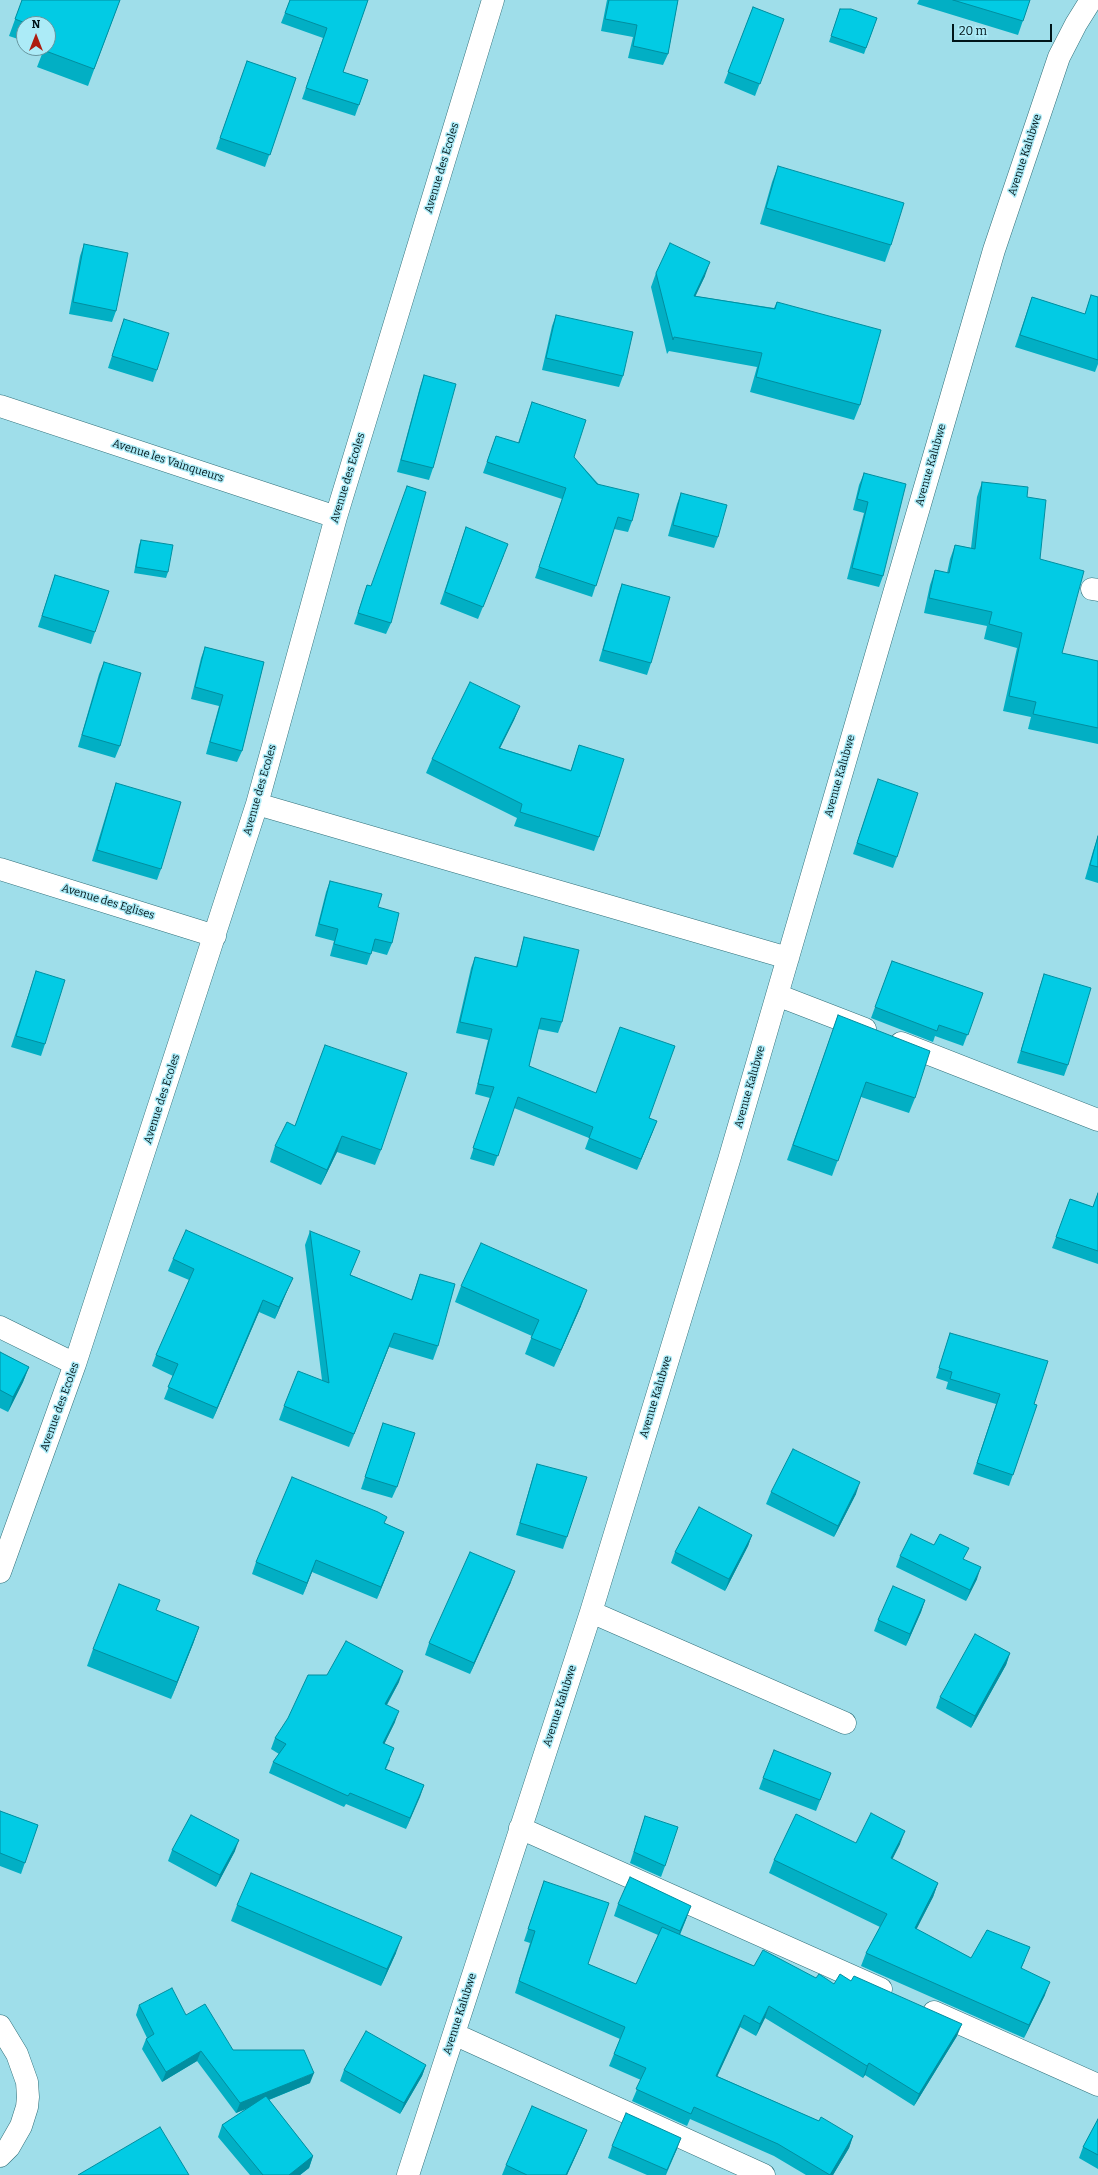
<!DOCTYPE html>
<html>
<head>
<meta charset="utf-8">
<style>
  body { margin:0 }
  #map { position:relative; width:1098px; height:2175px; overflow:hidden; background:#9fdeea; font-family:Bitter,serif }
  canvas { display:block }
  .north { position:absolute; left:16px; top:16px; width:40px; height:40px; box-sizing:border-box; background:#acebf7; border:1px solid #67959e; border-radius:50%; rotate:0deg; font-size:11px; font-weight:700; line-height:16px; text-align:center; color:#001519 }
  .north::after { content:''; display:block; margin:auto; width:14px; height:18px; background:#ad1d10; clip-path:polygon(50% 0,100% 100%,50% 72%,0 100%) }
  .scale { position:absolute; left:952px; top:24px; width:100px; height:18px; box-sizing:border-box; border:2px solid #001519; border-top:0; padding-left:5px; font-size:12px; line-height:14px; white-space:nowrap; color:#001519; -webkit-text-stroke:3px #acebf7; paint-order:stroke }
</style>
</head>
<body>
<div id="map">
<canvas width="1098" height="2175"></canvas>
<div class="north">N</div>
<div class="scale">20 m</div>
</div>
<script>
const context = document.querySelector('canvas').getContext('2d');
context.lineJoin = 'round';
function poly(rows) {
  const path = new Path2D();
  for (const r of rows) {
    path.moveTo(r[0], r[1]);
    for (let i = 2; i < r.length; i += 2) path.lineTo(r[i], r[i + 1]);
  }
  return path;
}
function trace(path, color, width, dash) {
  context.strokeStyle = color;
  context.lineWidth = width;
  context.lineCap = dash ? 'butt' : 'round';
  context.setLineDash(dash || []);
  context.stroke(path);
}
function fill(path, color) {
  context.fillStyle = color;
  context.fill(path, 'evenodd');
}
function write(font, color, halo, rows, align = 'center') {
  context.font = font + ' Bitter,serif';
  context.lineWidth = 3;
  context.setLineDash([]);
  context.textBaseline = 'middle';
  context.strokeStyle = halo;
  context.fillStyle = color;
  for (const [text, x, y, turn = 0] of rows) {
    context.save();
    context.translate(x, y);
    context.rotate((+turn || 0) * Math.PI / 180);
    context.textAlign = isNaN(turn) ? turn : align;
    if (halo) context.strokeText(text, 0, 0);
    context.fillText(text, 0, 0);
    context.restore();
  }
}
const street = poly([
  [0,406,336,517],
  [1092,589,1098,590],
  [257,804,788,958],
  [0,869,215,936],
  [777,995,865,1029],
  [901,1043,1098,1120],
  [0,1327,75,1364],
  [0,1572,75,1364,257,804,336,517,493,0],
  [591,1612,845,1723],
  [520,1828,881,1989],
  [934,2012,1098,2085],
  [0,2026,17,2054,27,2082,28,2097,27,2107,21,2126,9,2147,0,2156],
  [454,2034,764,2175],
  [408,2175,591,1612,729,1160,994,250,1059,57,1076,24,1091,0]
]);
const wall = poly([
  [22,0,120,0,88,86,37,67,44,49,42,48,48,48,48,24,24,24,24,41,9,36],
  [290,0,368,0,343,72,368,80,355,116,302,99,323,38,281,23],
  [607,0,678,0,668,54,663,65,628,58,633,37,601,31],
  [919,0,1030,0,1018,35,917,4],
  [753,7,784,19,755,96,724,83],
  [840,9,877,18,864,54,829,42],
  [247,61,296,78,265,167,216,149],
  [778,166,891,245,885,262,760,224,772,182],
  [84,244,116,311,112,322,69,314,80,256],
  [656,273,705,276,695,296,774,308,777,302,860,405,854,420,750,392,757,367,669,351,667,354,651,287],
  [1091,295,1098,297,1098,364,1095,372,1015,347,1032,297,1085,314],
  [556,315,623,376,619,387,542,370,552,326],
  [124,319,157,370,153,382,108,368],
  [424,375,433,468,429,480,397,472,420,387],
  [532,402,574,457,632,521,628,532,614,529,592,597,535,578,562,499,483,473,496,436,518,443],
  [864,473,883,576,879,587,847,579,864,513,853,510,859,485],
  [982,482,1027,497,1040,559,1062,653,1098,661,1098,744,1028,729,1031,717,1003,711,1017,648,984,639,987,626,924,613,930,585,935,570,947,573,950,559,955,545,971,548,977,497],
  [681,493,718,537,714,548,668,536,677,504],
  [466,527,504,555,478,619,440,604],
  [141,540,168,572,166,578,134,573,139,545],
  [55,575,95,632,91,644,38,627],
  [622,584,651,663,647,675,599,661,618,595],
  [367,585,371,586,391,623,386,634,354,624],
  [205,647,264,662,242,751,237,762,206,754,219,706,191,699,201,658],
  [104,662,120,746,115,758,78,747,99,674],
  [520,706,514,720,500,748,571,770,579,745,599,837,594,851,514,826,517,818,426,773,432,759],
  [116,783,161,869,157,880,92,861,112,795],
  [874,791,897,857,893,868,853,854],
  [1098,836,1098,883,1085,879,1093,851],
  [330,881,378,907,392,943,387,955,372,951,367,965,330,956,334,941,315,936,326,892],
  [524,937,562,1022,558,1033,538,1029,529,1066,649,1118,653,1131,637,1170,585,1149,589,1138,514,1108,494,1166,470,1159,490,1098,475,1094,488,1040,456,1033,471,968,475,957,516,967,521,948],
  [892,961,983,993,963,1046,935,1036,933,1042,871,1018],
  [36,971,45,1044,41,1056,11,1047],
  [1044,974,1068,1065,1064,1076,1017,1063,1040,986],
  [838,1015,915,1098,909,1113,861,1097,832,1176,787,1160],
  [325,1045,381,1150,375,1165,337,1152,321,1185,270,1162,275,1146,295,1126],
  [1098,1193,1098,1264,1052,1248,1070,1199,1093,1207],
  [310,1231,351,1275,411,1300,420,1274,438,1346,433,1360,389,1347,349,1447,279,1420,284,1406,322,1380,305,1245],
  [173,1259,293,1278,288,1289,275,1319,259,1312,213,1419,164,1399,173,1376,152,1366,156,1355,189,1280,168,1271],
  [461,1286,581,1306,554,1367,525,1354,532,1336,455,1302],
  [950,1333,1034,1404,1037,1405,1009,1486,973,1474,996,1404,946,1389,948,1382,936,1378],
  [0,1352,29,1367,23,1382,8,1412,0,1408],
  [383,1423,397,1487,392,1498,361,1489],
  [537,1464,567,1537,563,1549,516,1535,533,1476],
  [771,1492,856,1494,834,1537,766,1504],
  [384,1523,404,1532,377,1599,312,1572,303,1595,252,1574,256,1562],
  [752,1535,748,1546,725,1591,671,1563,675,1552],
  [900,1556,964,1559,977,1579,966,1601,896,1567],
  [511,1582,470,1674,425,1655,429,1643],
  [925,1600,921,1612,906,1646,874,1631,878,1620],
  [156,1610,199,1627,193,1644,171,1699,87,1666,93,1649],
  [1010,1653,1006,1665,971,1728,936,1708,940,1697],
  [399,1682,387,1705,395,1722,384,1744,390,1760,386,1769,424,1785,406,1829,346,1804,344,1807,269,1773,273,1762,279,1754,271,1749,275,1738],
  [831,1773,816,1811,759,1789,763,1778],
  [0,1811,38,1825,21,1874,0,1866],
  [645,1816,665,1866,661,1877,630,1863],
  [856,1843,900,1844,892,1859,938,1883,933,1897,916,1929,971,1958,1025,1960,1021,1969,1045,1995,1024,2038,861,1966,866,1953,880,1927,769,1873,774,1860],
  [172,1850,235,1851,216,1887,168,1861],
  [544,1881,588,1964,636,1984,658,1935,614,1916,618,1904,687,1917,680,1935,754,1966,816,1978,834,1984,851,1981,957,2036,914,2106,865,2075,863,2078,765,2018,756,2036,740,2027,717,2076,853,2136,849,2148,833,2175,806,2175,774,2156,690,2119,687,2126,632,2101,641,2080,609,2066,620,2039,515,1993,530,1943,524,1941],
  [237,1905,396,1953,381,1986,231,1921],
  [139,2005,186,2015,233,2050,310,2083,269,2100,313,2156,309,2168,300,2175,250,2175,218,2137,222,2125,248,2108,236,2113,197,2061,162,2082,142,2049,146,2039,147,2038,136,2015],
  [426,2065,422,2076,400,2114,340,2081,344,2070],
  [1098,2119,1098,2169,1079,2158,1083,2147],
  [587,2130,582,2142,567,2175,502,2175,506,2165],
  [612,2146,677,2149,666,2175,647,2175,608,2158]
]);
const shadedWall = poly([
  [710,262,705,276,689,310,694,296],
  [520,706,514,720,493,762,499,748],
  [657,1121,653,1131,637,1170,641,1159],
  [342,1136,337,1152,321,1185,327,1170],
  [293,1278,288,1289,275,1319,279,1307],
  [587,1290,581,1306,554,1367,561,1350],
  [263,1300,259,1312,213,1419,217,1408],
  [394,1333,389,1347,349,1447,354,1434],
  [29,1367,23,1382,8,1412,13,1397],
  [860,1482,856,1494,834,1537,838,1526],
  [404,1532,400,1543,377,1599,381,1587],
  [752,1535,748,1546,725,1591,729,1579],
  [316,1560,312,1572,303,1595,307,1583],
  [981,1567,977,1579,966,1601,970,1590],
  [515,1571,511,1582,470,1674,474,1663],
  [925,1600,921,1612,906,1646,910,1634],
  [199,1627,193,1644,171,1699,177,1682],
  [1010,1653,1006,1665,971,1728,975,1716],
  [403,1671,399,1682,381,1715,385,1704],
  [399,1711,395,1722,379,1755,383,1743],
  [424,1785,420,1797,406,1829,410,1818],
  [905,1831,900,1844,886,1872,891,1858],
  [239,1840,235,1851,216,1887,220,1875],
  [938,1883,933,1897,910,1942,915,1928],
  [691,1906,687,1917,676,1943,680,1931],
  [402,1937,396,1953,381,1986,387,1969],
  [1050,1982,1045,1995,1024,2038,1029,2025],
  [769,2006,765,2018,756,2036,760,2024],
  [744,2015,740,2027,712,2088,716,2076],
  [962,2024,957,2036,914,2106,919,2094],
  [201,2051,197,2061,162,2082,166,2072],
  [869,2063,865,2075,863,2078,867,2066],
  [426,2065,422,2076,400,2114,404,2103],
  [314,2073,310,2083,236,2113,240,2103],
  [587,2130,582,2142,567,2175,566,2175],
  [853,2136,849,2148,833,2175,830,2175],
  [681,2138,677,2149,665,2175,667,2170],
  [313,2156,309,2168,300,2175,289,2175]
]);
const building = poly([
  [22,0,120,0,94,69,43,50,44,48,48,48,48,38,50,32,48,31,48,24,28,24,15,19,22,0],
  [290,0,368,0,343,72,368,80,359,105,306,88,327,28,285,13,290,0],
  [609,0,678,0,668,54,633,46,637,25,605,19,609,0],
  [953,0,1030,0,1023,21,953,0],
  [753,7,784,19,760,84,728,72,753,7],
  [840,9,851,9,877,18,866,48,831,36,840,9],
  [247,61,296,78,270,155,220,138,247,61],
  [778,166,904,203,891,245,766,208,778,166],
  [670,243,710,262,694,296,775,309,777,302,881,330,860,405,756,377,762,353,674,337,673,340,656,273,670,243],
  [84,244,128,253,116,311,73,302,84,244],
  [1091,295,1098,297,1098,360,1020,335,1032,297,1085,314,1091,295],
  [556,315,633,332,623,376,546,358,556,315],
  [124,319,169,333,157,370,112,356,124,319],
  [424,375,456,384,433,468,401,460,424,375],
  [532,402,586,420,574,457,597,484,639,494,632,521,618,517,596,586,539,567,566,488,487,462,496,436,519,443,532,402],
  [864,473,906,484,883,576,852,568,868,502,857,499,864,473],
  [982,482,1028,487,1027,497,1046,500,1040,559,1084,571,1062,653,1098,661,1098,728,1033,714,1036,702,1009,696,1022,633,989,624,992,612,929,598,935,570,949,573,955,545,975,549,982,482],
  [407,486,426,492,391,623,358,613,367,585,371,586,407,486],
  [681,493,727,505,718,537,673,525,681,493],
  [466,527,508,544,483,607,445,592,466,527],
  [141,540,173,545,168,572,136,567,141,540],
  [55,575,109,591,95,632,42,616,55,575],
  [622,584,670,597,651,663,603,650,622,584],
  [205,647,264,662,242,751,210,742,223,695,195,687,205,647],
  [104,662,141,673,120,746,82,735,104,662],
  [470,682,520,706,499,748,571,771,579,745,624,759,599,837,520,812,522,804,432,759,470,682],
  [878,779,918,793,897,857,857,843,878,779],
  [116,783,181,802,161,869,97,850,116,783],
  [1098,836,1098,867,1090,865,1098,836],
  [330,881,382,894,378,907,399,913,392,943,375,939,371,954,334,944,338,929,319,924,330,881],
  [524,937,579,950,562,1022,541,1018,529,1066,596,1093,620,1027,675,1046,649,1118,657,1121,641,1159,589,1138,593,1127,518,1097,498,1156,473,1148,494,1087,478,1084,492,1029,460,1022,475,957,517,967,524,937],
  [892,961,983,993,968,1035,939,1025,937,1031,875,1007,892,961],
  [36,971,65,980,45,1044,16,1036,36,971],
  [1044,974,1091,988,1068,1065,1021,1051,1044,974],
  [838,1015,930,1051,915,1098,866,1082,838,1161,793,1145,838,1015],
  [325,1045,407,1073,381,1150,342,1136,327,1170,275,1146,287,1122,295,1126,325,1045],
  [1098,1193,1098,1251,1056,1237,1070,1199,1093,1207,1098,1193],
  [186,1230,293,1278,279,1307,263,1300,217,1408,168,1387,178,1364,156,1355,194,1269,173,1259,186,1230],
  [310,1231,360,1251,350,1275,412,1300,420,1274,455,1284,438,1346,394,1333,354,1434,284,1406,298,1371,329,1383,310,1231],
  [481,1243,587,1290,561,1350,531,1338,539,1320,461,1286,481,1243],
  [950,1333,1048,1361,1034,1404,1037,1405,1013,1475,977,1463,1000,1394,950,1379,952,1372,939,1368,950,1333],
  [0,1352,29,1367,13,1397,0,1390,0,1352],
  [383,1423,415,1433,397,1487,365,1477,383,1423],
  [793,1449,860,1482,838,1526,771,1492,793,1449],
  [537,1464,587,1477,567,1537,520,1523,537,1464],
  [292,1477,378,1512,387,1517,384,1523,404,1532,381,1587,316,1560,307,1583,256,1562,292,1477],
  [699,1507,752,1535,729,1579,675,1552,699,1507],
  [911,1534,934,1545,940,1534,969,1548,963,1559,981,1567,970,1590,900,1556,911,1534],
  [470,1552,515,1571,474,1663,429,1643,470,1552],
  [119,1584,160,1600,156,1610,199,1627,177,1682,93,1649,119,1584],
  [893,1586,925,1600,910,1634,878,1620,893,1586],
  [975,1634,1010,1653,975,1716,940,1697,975,1634],
  [346,1641,403,1671,385,1704,399,1711,383,1743,394,1748,385,1769,424,1785,410,1818,350,1793,348,1796,273,1762,286,1744,275,1738,288,1718,308,1675,327,1675,346,1641],
  [774,1750,831,1773,820,1800,763,1778,774,1750],
  [0,1811,38,1825,25,1863,0,1853,0,1811],
  [871,1813,905,1831,891,1858,938,1883,915,1928,971,1958,987,1930,1030,1947,1021,1968,1050,1982,1029,2025,866,1953,887,1914,774,1860,796,1814,856,1843,871,1813],
  [191,1815,239,1840,220,1875,172,1850,191,1815],
  [645,1816,678,1827,665,1866,634,1852,645,1816],
  [251,1873,402,1937,387,1969,237,1905,251,1873],
  [630,1877,691,1906,680,1931,618,1904,630,1877],
  [544,1881,609,1903,588,1964,636,1984,662,1927,754,1966,763,1950,816,1978,819,1974,834,1984,840,1974,851,1981,854,1976,962,2024,919,2094,869,2063,867,2066,769,2006,760,2024,744,2015,716,2076,819,2121,821,2117,853,2136,830,2175,778,2144,694,2107,691,2114,636,2089,646,2068,614,2054,625,2027,519,1981,535,1931,528,1929,544,1881],
  [172,1988,186,2015,205,2004,233,2050,304,2050,314,2073,240,2103,201,2051,166,2072,146,2039,154,2034,139,2005,172,1988],
  [366,2031,426,2065,404,2103,344,2070,366,2031],
  [266,2096,313,2156,289,2175,263,2175,222,2125,266,2096],
  [532,2106,587,2130,566,2175,527,2175,506,2165,532,2106],
  [626,2113,681,2138,667,2170,612,2146,626,2113],
  [1098,2119,1098,2155,1083,2147,1098,2119],
  [160,2127,189,2175,78,2175,160,2127]
]);
const streetNames = [
  ["Avenue Kalubwe",1025,155,-72],
  ["Avenue des Ecoles",442,168,-73],
  ["Avenue les Vainqueurs",168,461,18],
  ["Avenue Kalubwe",931,465,-74],
  ["Avenue des Ecoles",348,478,-73],
  ["Avenue Kalubwe",840,776,-74],
  ["Avenue des Ecoles",260,790,-74],
  ["Avenue des Eglises",108,902,17],
  ["Avenue Kalubwe",750,1087,-74],
  ["Avenue des Ecoles",162,1099,-72],
  ["Avenue Kalubwe",656,1397,-73],
  ["Avenue des Ecoles",60,1407,-70],
  ["Avenue Kalubwe",560,1706,-72],
  ["Avenue Kalubwe",460,2014,-72]
];
trace(street, '#31707a', 23);
trace(street, '#fff', 22);
fill(wall, '#02afc4');
fill(shadedWall, '#018ea0');
fill(building, '#02cbe4');
trace(building, '#018ea0', 1);
write('11px', '#001519', '#acebf7', streetNames);
</script>
</body>
</html>
